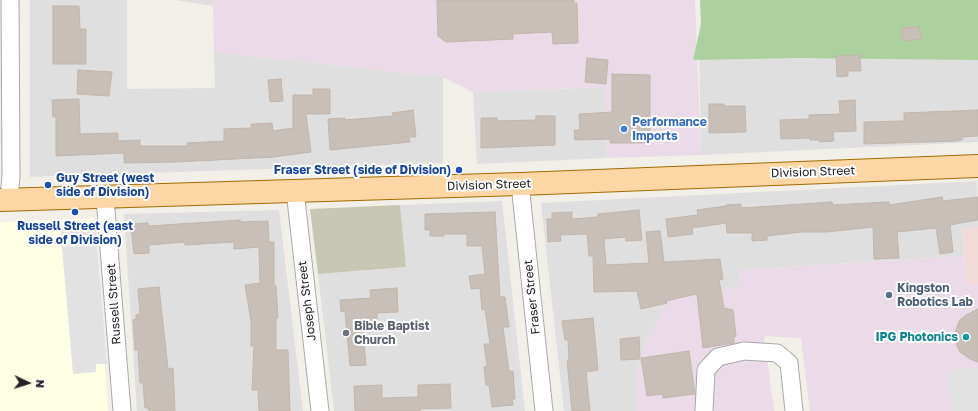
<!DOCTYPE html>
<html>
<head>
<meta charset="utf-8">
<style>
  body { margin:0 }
  #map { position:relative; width:978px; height:411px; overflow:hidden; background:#f2efe9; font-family:"Golos Text",sans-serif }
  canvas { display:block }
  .north { position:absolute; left:8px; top:363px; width:40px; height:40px; -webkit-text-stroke:3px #fff; paint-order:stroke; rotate:94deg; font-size:11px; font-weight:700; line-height:16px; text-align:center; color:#222 }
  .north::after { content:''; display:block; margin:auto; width:14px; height:18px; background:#222; clip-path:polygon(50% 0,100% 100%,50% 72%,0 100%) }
</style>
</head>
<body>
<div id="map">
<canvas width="978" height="411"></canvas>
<div class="north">N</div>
</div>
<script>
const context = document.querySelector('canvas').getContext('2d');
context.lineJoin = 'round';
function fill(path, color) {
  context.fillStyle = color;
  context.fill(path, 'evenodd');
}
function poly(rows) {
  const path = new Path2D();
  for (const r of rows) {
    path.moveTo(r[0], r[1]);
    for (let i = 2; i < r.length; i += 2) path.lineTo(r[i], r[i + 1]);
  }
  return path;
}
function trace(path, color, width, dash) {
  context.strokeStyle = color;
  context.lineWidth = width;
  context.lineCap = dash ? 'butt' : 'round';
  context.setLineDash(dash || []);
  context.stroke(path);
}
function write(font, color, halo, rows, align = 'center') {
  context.font = font + ' "Golos Text",sans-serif';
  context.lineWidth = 4;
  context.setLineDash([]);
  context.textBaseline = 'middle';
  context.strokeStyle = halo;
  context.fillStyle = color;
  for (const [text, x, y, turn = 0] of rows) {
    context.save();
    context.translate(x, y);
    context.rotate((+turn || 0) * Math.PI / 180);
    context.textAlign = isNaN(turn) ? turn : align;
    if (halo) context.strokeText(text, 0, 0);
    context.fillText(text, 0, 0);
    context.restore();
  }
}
const residential = poly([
  [30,0,127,0,127,89,215,88,214,52,443,77,443,163,30,177],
  [175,0,213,0,213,6],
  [978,34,978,142,701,155,699,43],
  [604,87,607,158,477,164,473,92],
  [977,181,978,227,962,229,964,256,739,270,740,286,670,300,646,340,636,372,637,411,564,411,541,203],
  [502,201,525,411,334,411,318,274,406,267,400,205],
  [279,210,303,411,137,411,124,214]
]);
const commercial = poly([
  [978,227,978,284,967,285,962,229]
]);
const industrial = poly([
  [213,0,695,0,701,155,607,158,604,87,473,92,442,77,214,52],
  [964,256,967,285,978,284,978,411,810,411,801,338,764,336,774,411,637,411,636,372,646,340,670,300,740,286,739,270]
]);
const education = poly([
  [94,218,108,411,0,411,0,222]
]);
const construction = poly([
  [400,205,406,267,318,274,310,209]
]);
const forest = poly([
  [700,0,978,0,978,60,799,58,693,60,701,24]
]);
const parking = poly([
  [95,223,107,364,96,364,96,372,73,374,60,225],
  [978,368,978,411,951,411,948,370]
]);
const building = poly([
  [437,0,574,0,574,3,577,3,578,43,553,44,552,32,513,34,513,39,446,42,438,36,437,0],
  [53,6,79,6,80,29,86,29,86,64,53,64,53,6],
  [919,27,921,39,903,41,902,28,919,27],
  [860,55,861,71,848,71,848,76,837,77,836,56,860,55],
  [587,58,608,60,606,84,585,82,587,58],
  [78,70,112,72,109,96,77,94,78,70],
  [612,74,650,75,650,143,610,143,610,139,575,140,574,130,580,130,579,114,612,112,612,74],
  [281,79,283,101,270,102,268,80,281,79],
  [313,89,330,89,330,114,306,114,311,152,274,157,176,162,124,163,124,153,56,156,56,117,53,117,52,100,79,99,80,134,118,133,118,141,140,140,140,146,187,146,187,143,224,141,224,129,251,128,251,124,254,124,272,123,273,131,293,128,293,95,313,95,313,89],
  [855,100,856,131,833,132,834,141,820,142,818,140,810,140,810,138,781,139,780,120,809,119,809,115,840,114,839,101,855,100],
  [709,104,724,104,724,106,745,106,746,132,709,133,709,104],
  [413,110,416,137,409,137,410,142,330,150,328,119,345,118,345,120,393,116,392,113,413,110],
  [978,110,978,136,962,137,962,140,956,141,864,144,864,122,904,121,904,113,978,110],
  [536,116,555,116,555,145,481,148,481,118,497,118,497,121,536,120,536,116],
  [942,197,943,201,978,197,978,220,950,225,953,252,940,254,936,228,897,232,899,258,874,259,873,227,827,232,802,232,767,236,767,240,752,241,752,233,727,233,726,223,692,228,693,234,668,237,666,219,698,215,697,210,726,206,726,205,741,204,741,208,832,202,833,205,889,202,889,205,942,197],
  [639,210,642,240,626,241,626,237,604,239,606,265,649,263,646,232,660,231,664,262,720,259,723,279,719,280,724,308,733,310,736,336,734,337,734,343,703,348,697,294,666,301,667,303,641,309,637,291,594,292,593,256,589,256,587,234,560,235,561,241,548,242,547,219,552,219,552,213,572,212,572,219,598,217,598,214,639,210],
  [495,212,500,297,505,297,509,327,503,327,508,364,509,371,513,371,515,399,512,399,513,405,492,407,489,385,486,385,484,367,487,366,484,344,490,344,485,309,482,310,480,288,471,289,469,276,485,274,482,246,467,246,467,234,444,234,444,236,430,236,430,230,425,230,425,214,495,212],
  [240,220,240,222,268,221,269,242,274,242,274,286,276,286,278,318,276,318,276,350,288,350,290,411,259,411,258,390,252,390,254,346,251,346,251,321,245,285,260,283,259,247,234,249,234,242,185,245,185,242,149,245,149,253,134,254,131,227,133,227,133,224,148,223,148,226,240,220],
  [159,287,168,369,173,368,175,411,149,411,149,408,145,408,143,383,140,383,138,350,135,350,133,320,136,319,136,315,140,314,138,289,159,287],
  [397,288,398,312,377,313,377,320,362,322,366,365,350,366,345,311,341,312,340,300,371,298,370,290,397,288],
  [978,309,978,362,970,359,960,352,957,346,955,333,959,321,966,315,978,309],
  [593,318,598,370,586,372,590,411,572,411,567,361,569,360,568,340,565,340,562,321,593,318],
  [639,337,640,359,621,360,620,339,639,337],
  [689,351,695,394,663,398,663,394,647,396,641,358,689,351],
  [450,384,451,408,420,409,420,411,355,411,354,386,382,385,382,398,418,397,418,385,450,384]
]);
const minor = poly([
  [520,184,544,411],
  [295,191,320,411],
  [105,198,122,411],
  [9,199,11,176,10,0],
  [704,411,706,370,718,357,744,351,777,353,789,363,794,411]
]);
const major = poly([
  [0,200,520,184,978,166]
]);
const markers = [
  [624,129,4,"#3f7fe0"],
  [459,170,4,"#1a4fb4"],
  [48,185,4,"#1a4fb4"],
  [75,212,4,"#1a4fb4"],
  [889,295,4,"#5c6f8a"],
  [346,333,4,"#6b7280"],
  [966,337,4,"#0f9aa8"]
];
const shopNames = [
  ["Performance",632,122],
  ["Imports",632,136]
];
const transitNames = [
  ["Fraser Street (side of Division)",451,170],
  ["Guy Street (west",56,178,"left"],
  ["side of Division)",56,192,"left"],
  ["Russell Street (east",75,226,"center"],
  ["side of Division)",75,240,"center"]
];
const streetNames = [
  ["Division Street",813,172,-2],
  ["Division Street",489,185,-2],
  ["Fraser Street",532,297,-96],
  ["Joseph Street",307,301,-97],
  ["Russell Street",114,304,-94]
];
const serviceNames = [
  ["Kingston",897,288],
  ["Robotics Lab",897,302]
];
const worshipNames = [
  ["Bible Baptist",354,326],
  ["Church",354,340]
];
const cultureNames = [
  ["IPG Photonics",958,337]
];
fill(residential, '#e0dfdf');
fill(commercial, '#f2dad9');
fill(industrial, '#ebdbe8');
fill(education, '#ffffe5');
fill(construction, '#c7c7b4');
fill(forest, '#add19e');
fill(parking, '#e2e2e2');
fill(building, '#c7bfb8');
trace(building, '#c4b6ab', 1);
trace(minor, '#a9a9a9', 19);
trace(major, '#a06b00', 24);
trace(minor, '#fff', 17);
trace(major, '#fcd6a4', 22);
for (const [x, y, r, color] of markers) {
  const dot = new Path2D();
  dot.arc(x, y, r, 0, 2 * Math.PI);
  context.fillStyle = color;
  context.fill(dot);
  trace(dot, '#fff', 1.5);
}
write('bold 12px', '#366cbe', '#fff', shopNames, 'left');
write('bold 12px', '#164399', '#fff', transitNames, 'right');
write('12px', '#222', '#fff', streetNames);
write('bold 12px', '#4e5e75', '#fff', serviceNames, 'left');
write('bold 12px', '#5b616d', '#fff', worshipNames, 'left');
write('bold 12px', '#0d838f', '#fff', cultureNames, 'right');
</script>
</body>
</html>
